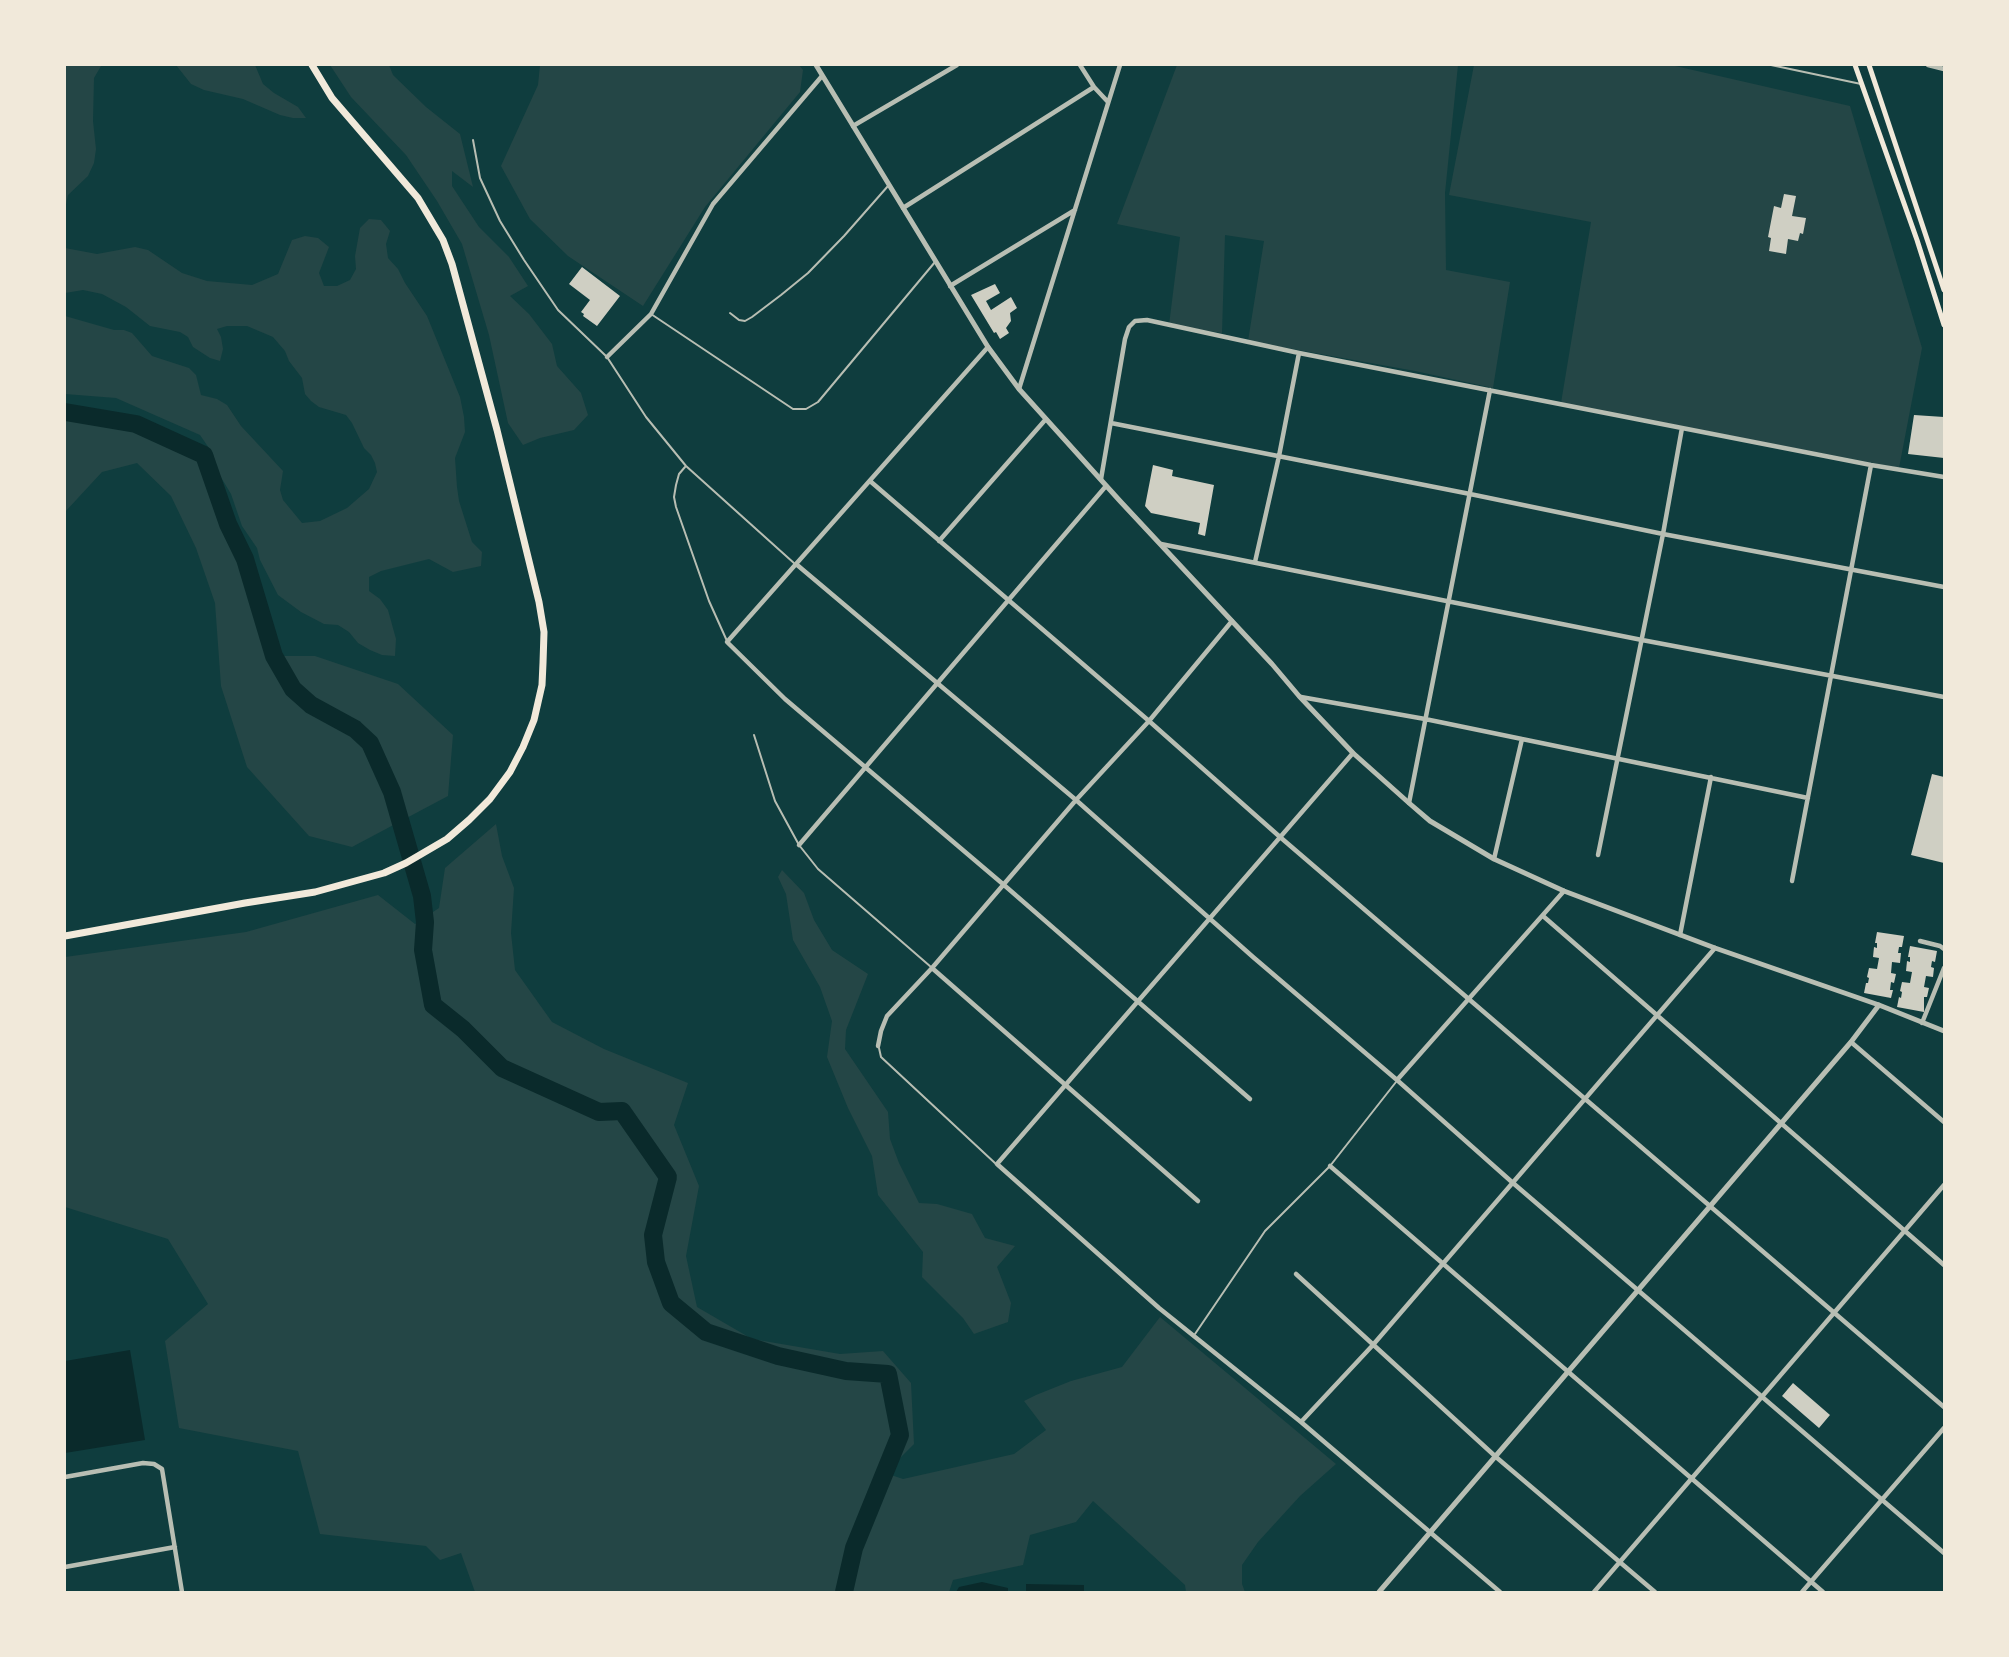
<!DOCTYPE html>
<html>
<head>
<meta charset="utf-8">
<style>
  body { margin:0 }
  #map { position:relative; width:2009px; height:1657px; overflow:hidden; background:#0f3d3e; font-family:"Open Sans",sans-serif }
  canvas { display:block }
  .frame { position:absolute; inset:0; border:66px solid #f1e9da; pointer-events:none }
</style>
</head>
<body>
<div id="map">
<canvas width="2009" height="1657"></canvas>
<div class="frame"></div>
</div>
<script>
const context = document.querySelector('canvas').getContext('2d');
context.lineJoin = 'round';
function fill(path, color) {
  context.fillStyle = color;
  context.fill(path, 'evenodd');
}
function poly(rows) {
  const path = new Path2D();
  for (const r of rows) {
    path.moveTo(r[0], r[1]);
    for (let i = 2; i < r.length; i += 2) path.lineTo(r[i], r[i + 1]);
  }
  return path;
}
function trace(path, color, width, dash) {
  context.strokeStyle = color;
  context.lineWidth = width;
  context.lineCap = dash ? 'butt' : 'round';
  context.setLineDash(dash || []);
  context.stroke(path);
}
const green = poly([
  [65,65,108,65,101,66,94,78,93,121,96,149,94,163,88,176,68,195,65,209],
  [176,65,255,65,263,84,274,93,298,107,306,118,293,118,280,115,243,99,204,90,191,84],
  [330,65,389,65,393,75,426,107,460,134,473,187,452,171,452,186,479,227,509,257,528,286,510,296,529,314,552,344,557,366,581,393,588,415,574,430,540,438,523,445,508,423,489,335,462,244,437,201,406,155,351,97],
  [540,65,799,65,803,70,800,92,705,207,643,306,568,256,530,219,501,166,538,85],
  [1177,65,1458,65,1445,193,1446,270,1510,282,1493,388,1415,371,1248,341,1264,241,1225,235,1222,333,1169,325,1180,237,1117,224],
  [1474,65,1671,65,1850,106,1922,348,1899,468,1561,403,1591,222,1449,195],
  [369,219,381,220,390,231,386,244,388,258,398,269,405,283,427,316,460,397,464,417,465,432,455,458,457,487,459,501,472,542,482,552,481,566,453,572,429,559,381,571,369,577,369,591,380,599,388,610,396,639,395,656,382,655,370,650,358,643,349,632,338,625,324,624,301,612,278,595,260,560,257,548,242,526,231,494,216,469,213,454,200,435,116,398,65,394,65,316,114,330,124,330,132,333,152,356,189,368,196,375,201,395,217,399,227,405,241,426,283,471,280,490,283,500,302,523,320,521,347,508,369,489,377,472,375,463,371,455,364,448,352,423,346,415,319,407,311,401,305,394,302,378,289,361,285,351,273,337,247,326,227,326,217,329,221,337,223,349,220,361,210,358,193,347,188,337,180,332,150,326,126,307,102,294,83,290,65,293,65,248,97,254,135,247,148,250,182,273,207,281,252,285,278,274,292,240,305,236,318,238,329,247,319,273,324,286,337,286,350,280,356,269,355,256,360,228],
  [65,412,136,424,204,455,228,524,245,559,274,656,315,656,398,684,453,735,448,796,352,847,309,836,247,767,221,686,215,603,196,548,171,496,137,463,102,472,65,512],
  [496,824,502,856,514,888,511,933,515,970,552,1022,604,1049,688,1083,674,1125,699,1186,686,1256,697,1307,752,1339,840,1354,883,1351,911,1383,914,1444,885,1473,903,1479,1014,1454,1046,1430,1024,1401,1036,1395,1071,1381,1122,1367,1160,1317,1336,1464,1300,1496,1258,1542,1242,1565,1242,1584,1245,1592,1186,1592,1185,1585,1093,1501,1076,1522,1030,1535,1023,1565,953,1580,949,1592,475,1592,461,1553,440,1560,426,1546,320,1534,298,1451,179,1428,165,1341,208,1304,168,1239,65,1207,65,957,246,932,378,895,415,924,439,908,445,868],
  [782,870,804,893,814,920,832,950,868,974,846,1030,845,1049,888,1112,890,1139,899,1163,919,1203,937,1204,972,1214,985,1238,1015,1246,997,1267,1011,1303,1008,1322,974,1334,963,1318,922,1277,923,1252,878,1195,872,1156,848,1108,827,1057,832,1021,820,987,793,940,786,894,778,877]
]);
const water = poly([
  [130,1350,145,1440,65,1453,65,1361],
  [982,1582,1008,1588,1008,1592,956,1592,959,1587],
  [1026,1584,1084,1585,1084,1592,1026,1592]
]);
const river = poly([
  [65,412,136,424,204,455,228,524,245,559,274,656,293,689,311,705,355,729,370,743,392,792,422,896,425,922,423,950,433,1005,463,1029,502,1068,599,1112,622,1111,668,1177,653,1235,656,1262,671,1303,706,1332,778,1356,846,1371,888,1374,900,1435,854,1548,844,1592]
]);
const building = poly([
  [1784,194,1796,196,1792,216,1806,218,1803,234,1800,233,1798,241,1788,239,1786,254,1769,251,1771,238,1768,237,1774,206,1781,208],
  [582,267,620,296,597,326,583,316,584,314,581,312,590,300,569,284],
  [995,284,1000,293,986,301,991,310,1011,297,1017,308,1010,313,1011,321,1006,328,1009,333,1000,339,996,332,994,333,971,295],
  [1914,415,1944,417,1944,458,1908,454],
  [1153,465,1173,470,1172,476,1214,485,1205,536,1198,534,1200,523,1151,513,1145,506],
  [1932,774,1944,777,1944,863,1911,855],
  [1877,932,1904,936,1902,947,1899,947,1898,953,1901,953,1900,963,1892,962,1891,973,1896,974,1894,983,1891,982,1890,990,1893,990,1891,998,1864,993,1866,983,1868,983,1869,978,1867,977,1869,968,1877,969,1879,958,1873,957,1874,947,1877,948,1877,943,1875,943],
  [1910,946,1937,951,1935,962,1932,961,1931,967,1934,968,1933,977,1926,976,1924,987,1929,988,1927,997,1924,997,1924,1012,1897,1007,1899,997,1901,998,1902,992,1900,991,1902,982,1910,983,1912,972,1906,971,1907,961,1910,962,1910,957,1908,957],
  [1793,1383,1830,1415,1819,1428,1782,1396]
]);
const service = poly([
  [1771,65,1861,84],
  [473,140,480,178,500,221,524,260,558,310,607,357,646,417,686,466,795,564],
  [730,313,739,320,745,321,752,317,781,295,808,273,844,236,888,186],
  [651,314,793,409,806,409,818,402,935,262],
  [685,467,679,474,676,485,674,497,676,507,709,601,727,641],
  [754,735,775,801,799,845,818,869,931,967],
  [879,1048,881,1057,996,1164],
  [1195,1334,1265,1231,1330,1166,1396,1082]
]);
const minor = poly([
  [1080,65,1094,87,1108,102],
  [1928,65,1944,69],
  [853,126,957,65],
  [903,208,1094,87],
  [950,286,1075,210],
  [988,347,727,642,785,699,1004,885,1250,1099],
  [607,357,651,314,713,204,822,76],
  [1019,389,1120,65],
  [1111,423,1470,494,1663,534,1944,587],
  [1101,479,1125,339,1129,327,1135,321,1147,320,1299,353,1871,465,1944,477],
  [870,481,1149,721,1280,837,1944,1407],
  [939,541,1046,419],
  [1161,544,1642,640,1944,697],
  [1255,562,1279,456,1299,353],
  [796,564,1076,800,1253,957,1397,1080,1513,1183,1944,1553],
  [1301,697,1425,719,1808,798],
  [1353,753,997,1164,1159,1308,1301,1422,1500,1592],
  [1409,803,1490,390],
  [799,845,1106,486],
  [1598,855,1663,534,1682,428],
  [1494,859,1522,739],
  [1792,881,1871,465],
  [1543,916,1944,1265],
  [1680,935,1711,777],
  [1920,941,1940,946,1944,949],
  [932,968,1198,1201],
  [1922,1023,1944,968],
  [1851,1042,1944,1122],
  [878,1046,881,1031,887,1016,932,968,1076,800,1149,721,1232,621],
  [1397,1080,1564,891],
  [1330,1166,1823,1592],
  [1296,1274,1496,1457,1655,1592],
  [1301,1422,1372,1346,1715,948],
  [65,1477,143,1463,154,1464,162,1469,182,1592],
  [65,1567,175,1547],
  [1594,1592,1944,1185],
  [1802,1592,1944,1428]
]);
const tertiary = poly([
  [816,65,988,347,1019,389,1120,501,1272,664,1299,696,1353,753,1409,803,1430,821,1494,859,1564,891,1715,948,1879,1005,1944,1031],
  [1379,1592,1851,1042,1879,1005]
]);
const secondary = poly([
  [1855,65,1917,240,1944,325],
  [1869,65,1944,290]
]);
const trunk = poly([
  [65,936,245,903,315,892,384,873,406,863,447,839,469,820,490,799,510,772,523,747,534,720,542,685,543,663,544,632,539,602,497,430,452,264,443,240,418,198,332,98,312,65]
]);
fill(green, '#244646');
fill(water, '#0a2a2b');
trace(river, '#0a2a2b', 18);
fill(building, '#cfcfc3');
trace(service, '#b8beb3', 2);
trace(minor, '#b8beb3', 4.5);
trace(tertiary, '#b8beb3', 5);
trace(secondary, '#f1e9da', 5);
trace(trunk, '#f1e9da', 7);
</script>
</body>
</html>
